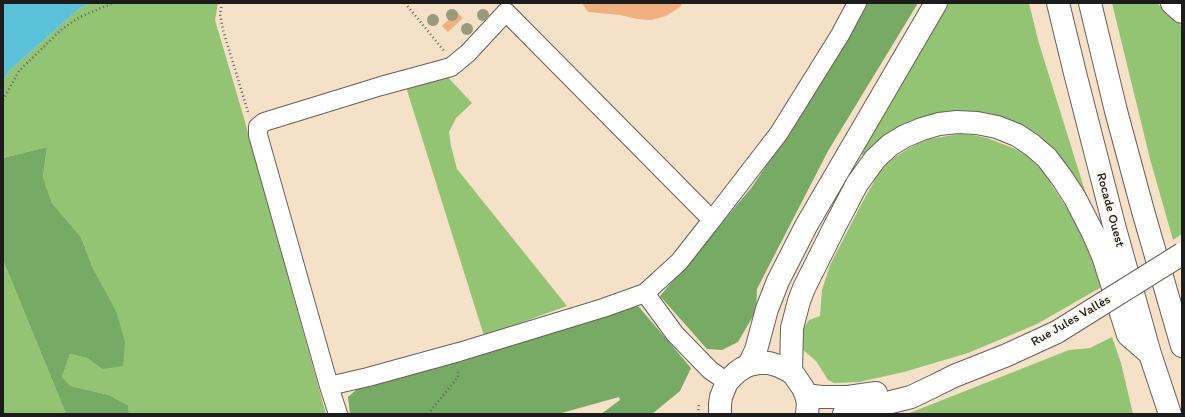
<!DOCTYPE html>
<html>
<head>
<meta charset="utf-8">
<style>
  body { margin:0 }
  #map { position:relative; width:1185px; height:417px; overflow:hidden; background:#f5e1c7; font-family:Itim,sans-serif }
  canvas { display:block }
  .frame { position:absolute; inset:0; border:4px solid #1c1c1c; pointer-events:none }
</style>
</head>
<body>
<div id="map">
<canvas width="1185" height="417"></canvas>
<div class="frame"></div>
</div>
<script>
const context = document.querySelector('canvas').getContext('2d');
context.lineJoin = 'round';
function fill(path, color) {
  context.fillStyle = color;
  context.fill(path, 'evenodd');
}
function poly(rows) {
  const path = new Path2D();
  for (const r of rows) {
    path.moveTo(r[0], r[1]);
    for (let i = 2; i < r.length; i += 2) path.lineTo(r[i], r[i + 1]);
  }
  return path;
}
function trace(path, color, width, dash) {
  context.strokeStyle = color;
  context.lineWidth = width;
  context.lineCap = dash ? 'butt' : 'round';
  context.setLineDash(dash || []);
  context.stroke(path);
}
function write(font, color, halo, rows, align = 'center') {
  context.font = font + ' Itim,sans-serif';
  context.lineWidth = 3;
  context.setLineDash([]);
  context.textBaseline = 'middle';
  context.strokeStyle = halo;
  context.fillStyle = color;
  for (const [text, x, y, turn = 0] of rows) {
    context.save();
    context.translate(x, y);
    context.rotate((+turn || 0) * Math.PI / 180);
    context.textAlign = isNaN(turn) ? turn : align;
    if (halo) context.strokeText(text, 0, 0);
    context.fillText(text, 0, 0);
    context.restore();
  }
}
const green = poly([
  [94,3,218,3,215,20,244,118,326,414,129,414,128,405,109,395,71,386,62,377,70,354,87,358,102,369,94,271,81,237,52,203,43,177,47,147,3,158,3,82,9,71,80,8],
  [943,3,1029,3,1038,40,1089,204,984,118,865,158,857,148],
  [1112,3,1157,3,1182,26,1182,234,1173,240,1150,159],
  [446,75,472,103,456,118,449,132,451,146,457,169,567,306,484,336,406,87],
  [959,134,973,135,987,138,1013,148,1026,155,1041,169,1080,228,1105,285,1037,324,968,353,904,372,859,382,834,383,828,380,816,361,801,348,801,337,803,329,809,320,820,316,822,290,830,265,861,205,880,171,895,157,916,144,930,139],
  [3,260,66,414,3,414],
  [1112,337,1121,363,1133,414,907,414,1069,350,1090,348]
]);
const forest = poly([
  [867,3,918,3,828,151,757,289,756,311,738,342,722,350,707,349,660,296,752,187,819,87],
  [47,147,43,177,52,203,81,237,94,271,116,311,125,342,123,366,102,369,87,358,70,354,62,377,71,386,109,395,128,405,129,414,66,414,3,260,3,158],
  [623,304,639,307,691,368,680,391,652,414,601,414,620,400,619,397,558,414,350,414,348,397,362,385]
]);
const water = poly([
  [3,3,94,3,80,8,9,71,3,82]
]);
const building = poly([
  [582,3,683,3,680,7,666,16,651,20,637,19,620,15,588,12],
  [457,12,463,18,448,32,442,26]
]);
const path = poly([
  [222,3,220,14,223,30,248,112],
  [405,3,445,52],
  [3,100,19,71,62,29,80,17,113,3],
  [428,414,458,377,458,370],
  [698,414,699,403]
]);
const minor = poly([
  [712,220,779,133,840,35,857,3],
  [645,293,675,334,710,370,727,382],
  [329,386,368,377,459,352,603,308,645,293,679,262,712,220,506,12,468,53,451,67,381,86,264,122,258,127,258,135,329,386,338,414]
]);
const major = poly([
  [806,395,821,397,848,397,876,393],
  [720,414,720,404,721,397,727,382,737,372,743,368,749,365,759,363,769,363,779,366,791,372,794,375,803,388,806,395,808,403,807,414],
  [844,414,911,397,932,387,954,376,1007,355,1057,332]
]);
const highway = poly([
  [1058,3,1075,73,1115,229,1150,354,1170,414],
  [1090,3,1116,111,1143,211,1182,346],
  [1172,3,1182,12],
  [749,365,756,350,767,309,778,281,806,226,936,3],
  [791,372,792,328,799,301,804,288,835,226,857,184,875,159,890,145,905,136,922,129,939,124,957,122,977,123,997,127,1017,135,1032,145,1047,158,1062,178,1075,198,1093,233,1103,256,1128,335,1150,354]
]);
const majorBridge = poly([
  [1057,332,1182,254]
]);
const trees = [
  [452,15],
  [483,15],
  [433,20],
  [467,29]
];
const streetNames = [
  ["Rocade Ouest",1110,210,75],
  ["Rue Jules Vallès",1071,321,-30]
];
fill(green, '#93c473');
fill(forest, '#76aa65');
fill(water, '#5bc1d9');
fill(building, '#f0b07f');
trace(minor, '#686158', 20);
trace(major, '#686158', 24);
trace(highway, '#686158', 24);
trace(path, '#686158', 2.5, [1, 3]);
trace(minor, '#fff', 18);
trace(major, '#fff', 22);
trace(highway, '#fff', 22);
trace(majorBridge, '#686158', 24, []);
trace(majorBridge, '#fff', 22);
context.fillStyle = '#989a7c';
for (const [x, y] of trees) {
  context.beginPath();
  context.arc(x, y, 6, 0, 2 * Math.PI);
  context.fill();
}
write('13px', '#1c1c1c', '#fbf7ec', streetNames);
</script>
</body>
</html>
